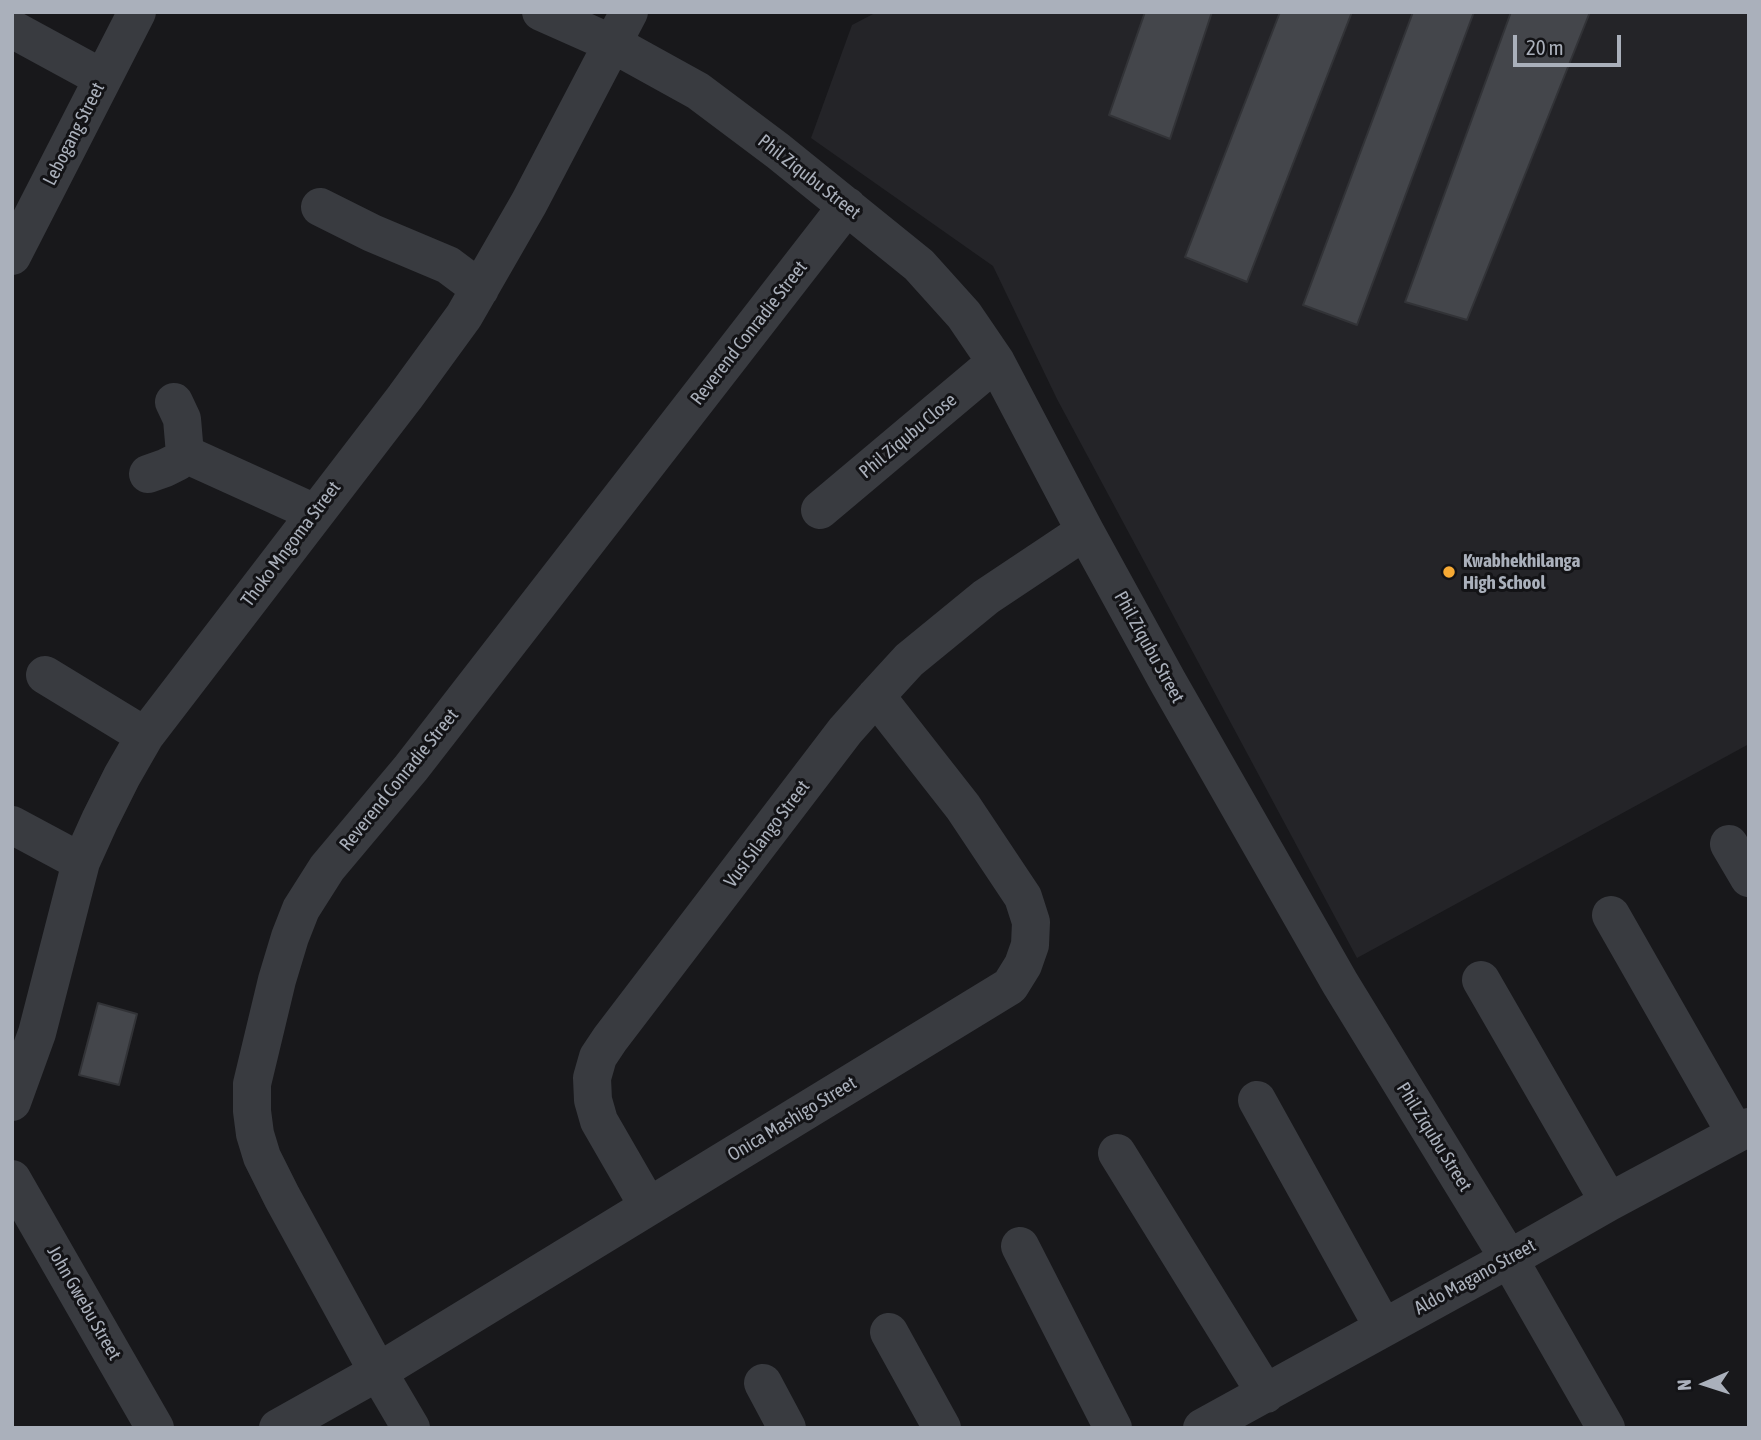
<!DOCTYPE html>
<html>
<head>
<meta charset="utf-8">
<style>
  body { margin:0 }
  #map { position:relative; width:1761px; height:1440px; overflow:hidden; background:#18181b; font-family:"Asap Condensed",sans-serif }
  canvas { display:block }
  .frame { position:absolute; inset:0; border:14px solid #aab0bb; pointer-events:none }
  .north { position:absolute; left:1670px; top:1349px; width:70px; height:70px; -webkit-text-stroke:5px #131316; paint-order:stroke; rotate:267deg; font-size:19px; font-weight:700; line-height:28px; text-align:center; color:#aab0bb }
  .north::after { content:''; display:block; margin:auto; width:24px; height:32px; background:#aab0bb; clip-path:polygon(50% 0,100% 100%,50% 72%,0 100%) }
  .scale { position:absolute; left:1513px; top:35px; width:108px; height:32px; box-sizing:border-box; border:4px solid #aab0bb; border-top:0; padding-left:9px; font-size:21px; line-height:24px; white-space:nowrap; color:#aab0bb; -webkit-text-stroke:5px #131316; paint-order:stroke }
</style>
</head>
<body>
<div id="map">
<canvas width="1761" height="1440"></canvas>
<div class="frame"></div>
<div class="north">N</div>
<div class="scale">20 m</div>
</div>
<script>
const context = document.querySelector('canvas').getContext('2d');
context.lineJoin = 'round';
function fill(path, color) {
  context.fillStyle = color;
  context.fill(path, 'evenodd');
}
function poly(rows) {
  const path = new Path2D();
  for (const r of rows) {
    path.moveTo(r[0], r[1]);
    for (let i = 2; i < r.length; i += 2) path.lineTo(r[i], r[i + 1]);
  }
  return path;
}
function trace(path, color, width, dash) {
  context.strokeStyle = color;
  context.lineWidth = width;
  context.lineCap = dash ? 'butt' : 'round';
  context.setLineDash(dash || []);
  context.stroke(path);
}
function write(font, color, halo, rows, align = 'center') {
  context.font = font + ' "Asap Condensed",sans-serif';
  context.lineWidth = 6;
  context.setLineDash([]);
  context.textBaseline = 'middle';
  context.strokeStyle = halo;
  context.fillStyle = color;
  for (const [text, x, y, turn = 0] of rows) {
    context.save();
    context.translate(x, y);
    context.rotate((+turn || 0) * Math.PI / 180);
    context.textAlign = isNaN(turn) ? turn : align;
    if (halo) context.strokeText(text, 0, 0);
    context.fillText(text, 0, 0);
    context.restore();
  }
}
const built = poly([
  [877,12,1749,12,1749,744,1357,958,1057,399,993,266,811,138,852,25]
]);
const building = poly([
  [1145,12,1212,12,1170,139,1109,115,1145,12],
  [1280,12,1352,12,1247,282,1185,257,1280,12],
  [1413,12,1474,12,1357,325,1303,305,1413,12],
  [1511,12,1590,12,1467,320,1405,302,1511,12],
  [98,1003,137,1014,119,1085,79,1075,98,1003]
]);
const minor = poly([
  [541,12,613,44,698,91,778,151,919,265,964,315,996,362,1085,531,1168,682,1340,983,1509,1259,1606,1428],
  [12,29,102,78],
  [320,207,372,233,448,265,480,289],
  [12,256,137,12],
  [174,402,182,419,185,454],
  [185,454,315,513],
  [148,474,165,468,177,462,185,454],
  [820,510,996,362],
  [45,675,145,736],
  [12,825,81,862],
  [1729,844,1749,878],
  [1611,915,1736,1134],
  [1481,980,1609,1202],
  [1257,1100,1383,1327],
  [12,1102,37,1033,81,862,100,820,122,776,145,736,405,397,464,316,529,203,629,12],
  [1117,1153,1266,1394],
  [12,1179,155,1428],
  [648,1206,599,1121,593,1100,592,1078,598,1057,610,1039,845,731,876,696,909,660,986,597,1085,531],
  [1020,1246,1113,1428],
  [889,1332,942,1428],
  [763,1383,787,1428],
  [278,1428,378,1372,1010,986,1023,965,1030,945,1031,922,1023,897,963,807,876,696],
  [411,1428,378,1372,282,1197,262,1157,255,1134,252,1111,252,1084,277,980,290,937,301,909,327,868,411,768,847,206],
  [1202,1428,1509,1259,1609,1202,1749,1127]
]);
const markers = [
  [1449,572,7,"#f7aa34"]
];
const streetNames = [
  ["Lebogang Street",74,134,-63],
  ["Phil Ziqubu Street",809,177,38],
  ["Reverend Conradie Street",749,333,-52],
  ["Phil Ziqubu Close",908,436,-40],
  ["Thoko Mngoma Street",291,544,-53],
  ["Phil Ziqubu Street",1149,647,61],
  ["Reverend Conradie Street",399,780,-51],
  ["Vusi Silango Street",767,834,-53],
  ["Onica Mashigo Street",792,1119,-31],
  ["Phil Ziqubu Street",1434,1137,58],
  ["Aldo Magano Street",1475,1277,-29],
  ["John Gwebu Street",84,1303,60]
];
const poiNames = [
  ["Kwabhekhilanga",1463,561],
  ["High School",1463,583]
];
fill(built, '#242428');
fill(building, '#44464b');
trace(building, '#323337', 2);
trace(minor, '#393b40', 38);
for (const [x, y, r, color] of markers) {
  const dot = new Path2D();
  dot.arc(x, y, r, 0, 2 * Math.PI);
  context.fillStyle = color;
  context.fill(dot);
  trace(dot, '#131316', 2.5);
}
write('19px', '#aab0bb', '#131316', streetNames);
write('bold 19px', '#aab0bb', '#131316', poiNames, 'left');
</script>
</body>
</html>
